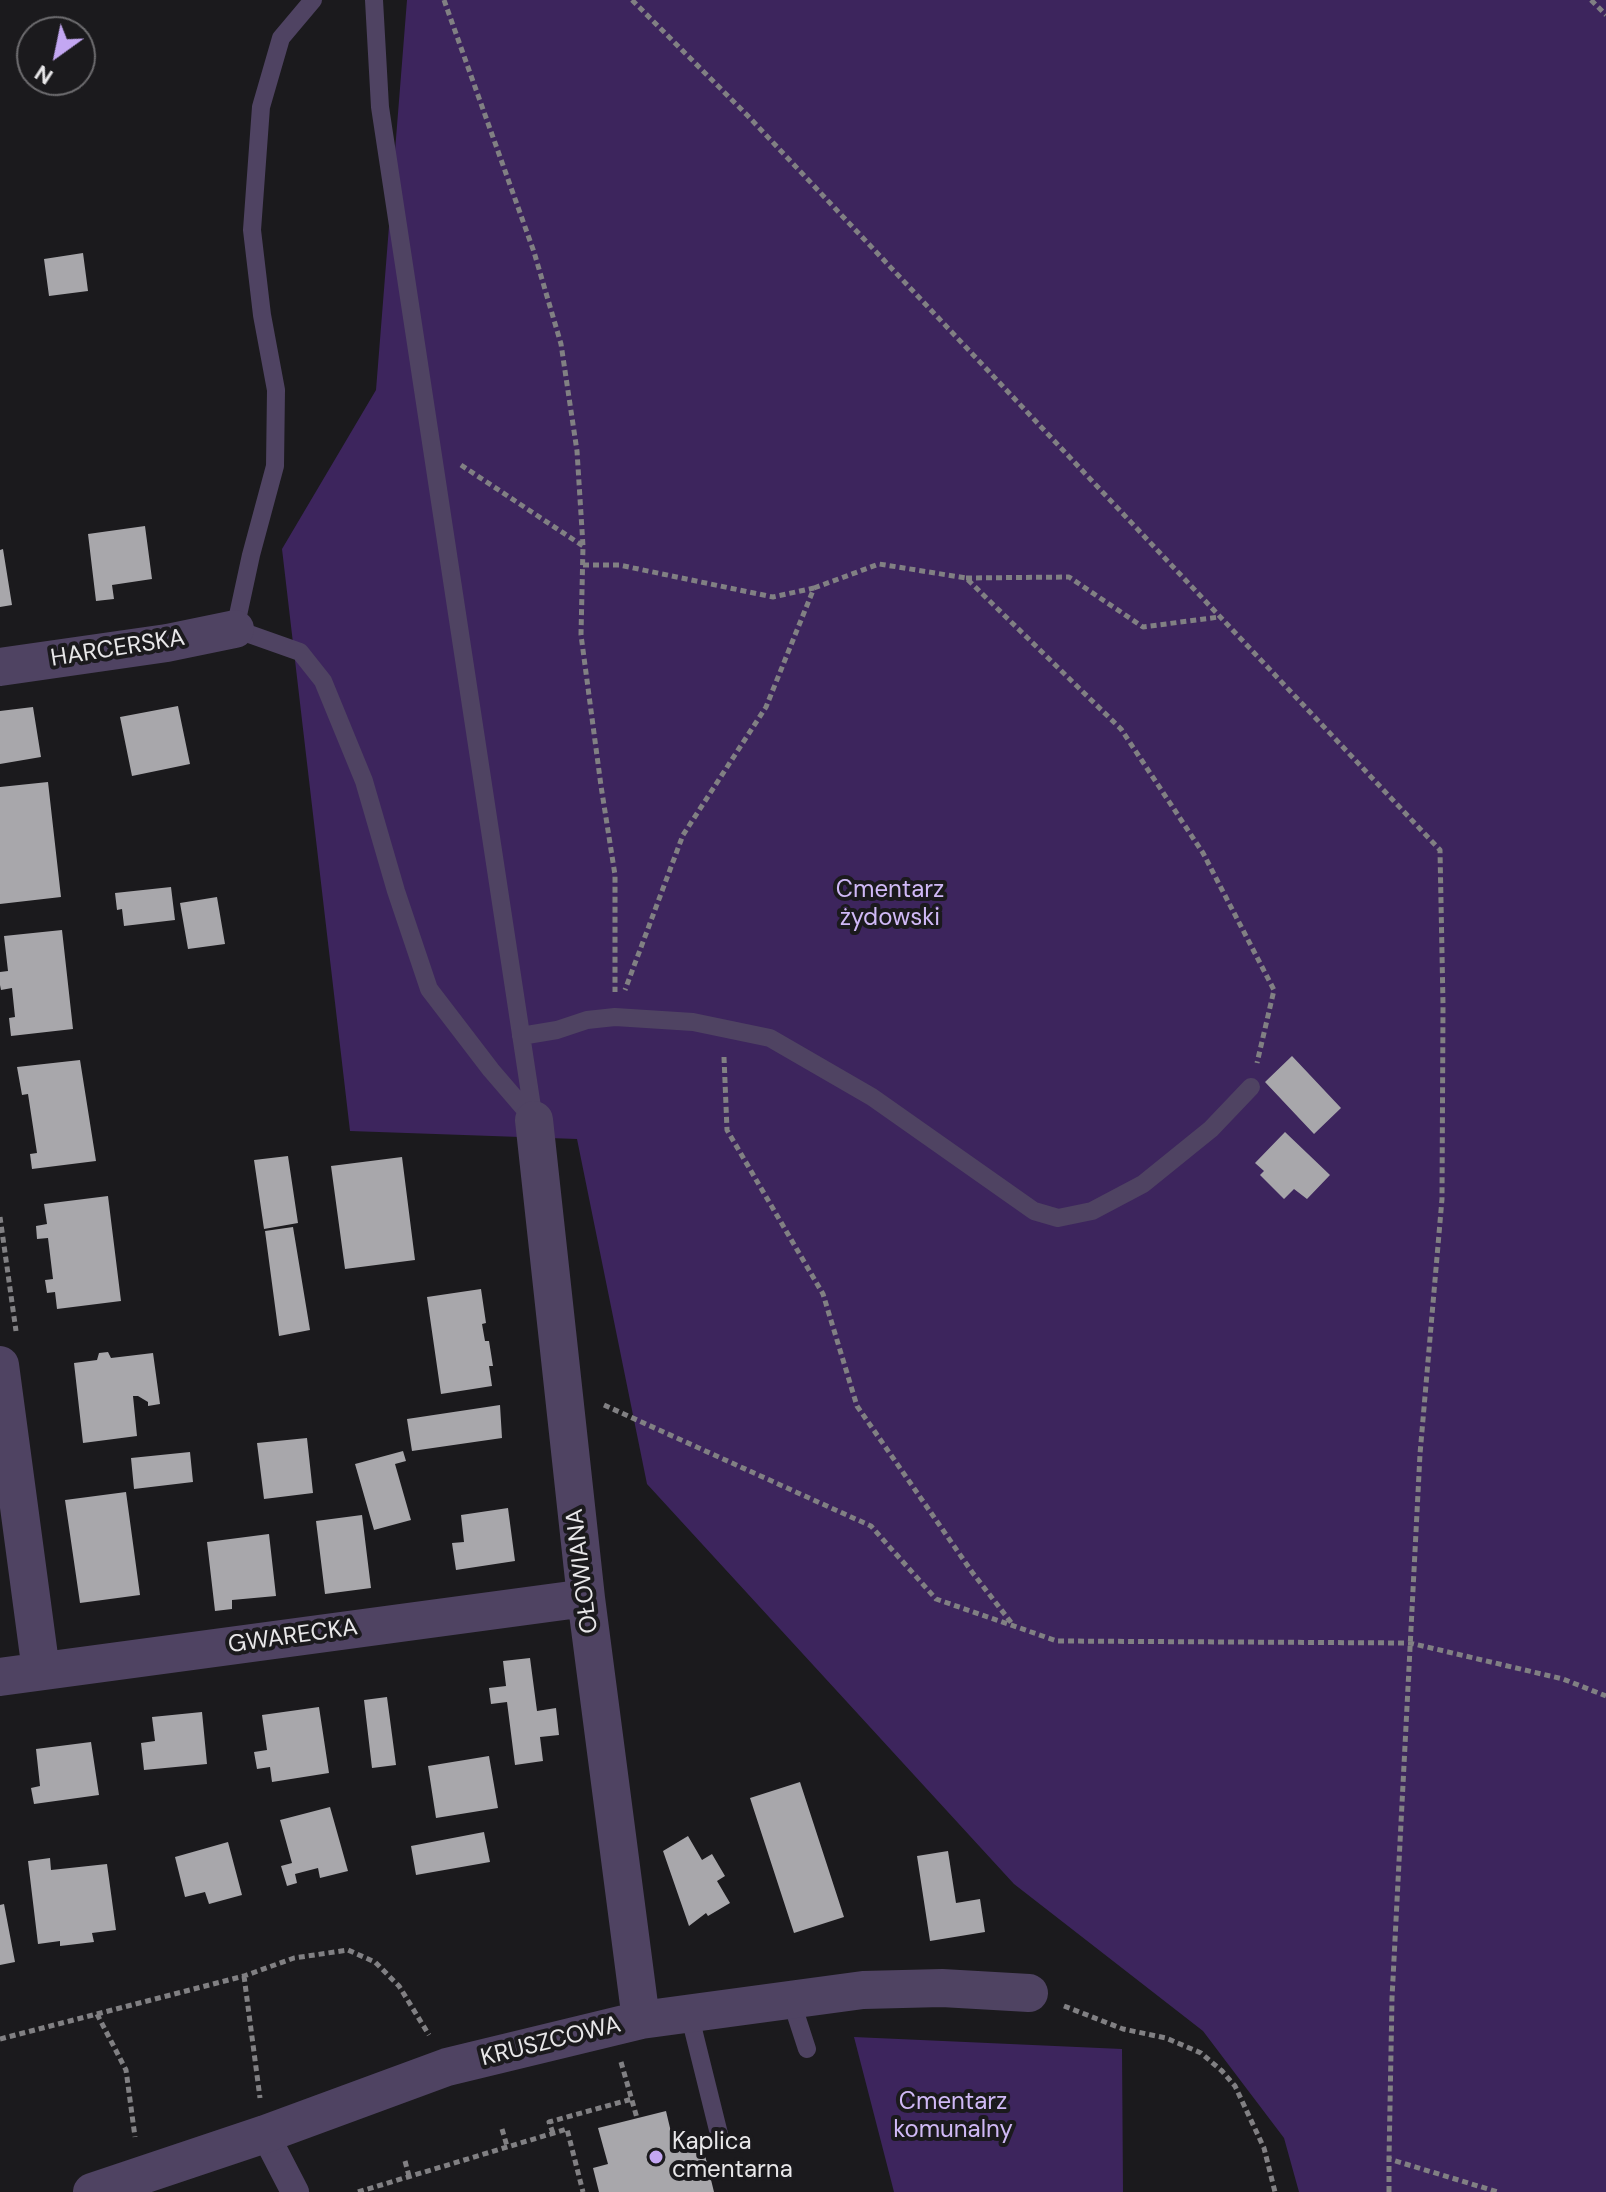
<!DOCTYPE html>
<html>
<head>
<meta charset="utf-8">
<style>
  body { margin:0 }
  #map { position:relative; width:1606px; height:2192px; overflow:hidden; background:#1b1a1d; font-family:"DM Sans",sans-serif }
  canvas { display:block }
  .north { position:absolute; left:16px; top:16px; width:80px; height:80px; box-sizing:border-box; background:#1b1a1d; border:2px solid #6d6c6f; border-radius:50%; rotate:213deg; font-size:22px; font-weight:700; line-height:32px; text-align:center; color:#e8e7e9 }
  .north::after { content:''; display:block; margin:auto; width:28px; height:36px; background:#c3a7f2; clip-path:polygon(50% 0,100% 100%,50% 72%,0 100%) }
</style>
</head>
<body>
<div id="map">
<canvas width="1606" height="2192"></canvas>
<div class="north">N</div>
</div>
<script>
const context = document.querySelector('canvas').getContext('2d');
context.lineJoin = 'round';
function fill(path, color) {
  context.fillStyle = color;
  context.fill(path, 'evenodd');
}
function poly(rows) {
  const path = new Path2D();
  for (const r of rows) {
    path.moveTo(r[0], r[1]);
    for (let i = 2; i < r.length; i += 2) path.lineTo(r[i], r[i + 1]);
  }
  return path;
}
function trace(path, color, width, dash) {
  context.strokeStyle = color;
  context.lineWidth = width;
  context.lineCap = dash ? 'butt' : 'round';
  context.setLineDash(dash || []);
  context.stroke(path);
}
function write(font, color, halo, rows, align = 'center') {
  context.font = font + ' "DM Sans",sans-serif';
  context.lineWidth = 8;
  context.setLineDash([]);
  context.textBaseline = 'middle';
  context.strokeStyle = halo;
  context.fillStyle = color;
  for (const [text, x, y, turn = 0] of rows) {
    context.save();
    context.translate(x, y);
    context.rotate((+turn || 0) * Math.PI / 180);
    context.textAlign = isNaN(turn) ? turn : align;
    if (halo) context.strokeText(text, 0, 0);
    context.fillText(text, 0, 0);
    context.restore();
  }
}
const green = poly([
  [407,0,1606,0,1606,2192,1299,2192,1284,2138,1203,2031,1014,1884,647,1484,577,1139,350,1131,282,549,376,390],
  [854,2037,1122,2049,1123,2192,894,2192]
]);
const building = poly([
  [83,253,88,291,49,296,44,259],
  [145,526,152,579,112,585,114,599,96,601,88,534],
  [3,549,12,605,0,607,0,550],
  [178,706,190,764,132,776,120,717],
  [33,707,41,757,0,764,0,711],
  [48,782,61,897,0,904,0,787],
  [171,887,175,920,124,926,122,909,117,910,115,893],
  [217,897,225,944,188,949,180,903],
  [62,930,73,1029,11,1036,9,1018,15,1017,12,988,1,990,0,985,0,972,8,971,4,936],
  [1292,1056,1341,1108,1314,1134,1265,1082],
  [80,1060,96,1161,32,1169,30,1154,37,1153,28,1094,22,1095,17,1067],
  [1285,1132,1330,1175,1307,1199,1294,1189,1284,1199,1260,1175,1264,1171,1255,1163],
  [288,1156,298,1223,264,1229,254,1160],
  [402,1157,415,1260,345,1269,331,1166],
  [108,1196,121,1301,57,1309,55,1292,47,1293,45,1280,53,1279,48,1238,37,1239,36,1226,47,1224,44,1204],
  [293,1227,310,1330,279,1336,265,1231],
  [481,1289,486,1323,482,1324,485,1341,489,1341,493,1366,489,1366,492,1386,441,1394,427,1297],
  [108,1352,111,1358,153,1353,160,1404,148,1406,148,1402,138,1396,133,1396,137,1436,83,1443,74,1363,97,1360,99,1353],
  [500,1405,502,1438,412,1451,407,1419],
  [307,1438,313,1493,264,1499,257,1443],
  [403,1451,406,1461,395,1464,411,1520,374,1530,355,1464],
  [190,1452,193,1482,134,1489,131,1458],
  [126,1492,140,1595,80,1603,65,1500],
  [508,1508,515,1561,456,1570,452,1543,464,1542,461,1515],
  [362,1515,371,1588,325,1594,316,1521],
  [269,1534,276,1596,232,1600,232,1609,215,1611,207,1542],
  [530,1658,537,1711,556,1708,559,1735,540,1737,543,1761,515,1765,507,1702,491,1704,489,1688,506,1686,503,1661],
  [387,1697,396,1765,372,1768,364,1700],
  [319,1707,329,1773,272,1782,270,1767,257,1769,254,1752,267,1750,262,1715],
  [202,1712,207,1764,144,1770,141,1743,155,1741,152,1717],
  [91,1742,99,1795,34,1804,31,1788,40,1786,36,1749],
  [489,1756,498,1808,436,1818,428,1766],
  [800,1782,844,1917,794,1933,750,1798],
  [330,1807,348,1871,320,1878,318,1868,295,1874,297,1883,287,1886,281,1866,292,1863,280,1820],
  [484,1832,490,1862,416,1875,411,1846],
  [688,1836,702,1860,712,1854,725,1876,717,1881,730,1903,708,1916,706,1913,689,1926,663,1851],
  [228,1842,242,1895,209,1904,205,1892,185,1897,175,1857],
  [948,1851,956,1903,980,1899,985,1932,930,1941,917,1856],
  [50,1858,51,1870,107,1864,116,1930,92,1933,94,1942,60,1946,60,1941,38,1944,28,1861],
  [4,1904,15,1962,0,1965,0,1905],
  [666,2111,675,2149,702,2143,714,2192,599,2192,593,2168,608,2164,598,2128]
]);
const path = poly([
  [444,0,534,252,561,344,577,451,583,546,581,635,601,786,615,875,615,992],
  [632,0,748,116,1440,850,1443,1005,1442,1199,1420,1454,1392,1998,1389,2159,1498,2192],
  [1591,0,1606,15],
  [461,465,583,546],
  [583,565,619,565,773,597,814,588,766,707,683,835,625,990],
  [966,578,1069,577,1143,627,1219,617],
  [814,588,879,564,966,578,1121,729,1203,853,1274,990,1257,1063],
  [724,1057,727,1130,823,1294,857,1406,972,1572,1013,1625],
  [0,1217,16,1331],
  [604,1405,871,1526,936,1599,1057,1641,1410,1643,1563,1679,1606,1696],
  [244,1976,260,2098],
  [1064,2006,1123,2029,1166,2038,1201,2053,1222,2071,1235,2086,1264,2148,1275,2192],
  [97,2014,126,2070,135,2137],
  [0,2039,244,1976,294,1958,348,1950,375,1962,399,1986,429,2035],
  [621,2062,637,2118],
  [502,2129,507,2146],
  [553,2133,549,2122,632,2099],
  [405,2161,409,2176],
  [358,2192,567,2129,583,2192],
  [1389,2192,1389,2159]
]);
const service = poly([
  [313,0,281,38,261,107,252,230,262,315,276,390,275,466,251,555,235,629,300,652,323,681,364,781,396,891,429,989,491,1070,534,1120],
  [374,0,380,107,534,1120],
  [521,1036,557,1030,587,1020,615,1017,693,1022,770,1038,872,1097,1034,1211,1058,1218,1092,1211,1143,1184,1211,1129,1251,1087],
  [791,2000,807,2049],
  [689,2013,719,2134]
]);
const pedestrian = poly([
  [265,2134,295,2192]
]);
const minor = poly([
  [0,667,167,643,235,629],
  [534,1120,586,1598,641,2020],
  [0,1365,41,1671],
  [0,1677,586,1598],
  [92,2192,265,2134,447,2067,641,2020,863,1990,942,1988,1029,1993]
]);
const markers = [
  [656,2157,8,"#c3a7f2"]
];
const streetNames = [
  ["HARCERSKA",118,649,-9],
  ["OŁOWIANA",583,1571,-97],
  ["GWARECKA",293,1637,-8],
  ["KRUSZCOWA",551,2042,-14]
];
const parkNames = [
  ["Cmentarz",890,891],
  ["żydowski",890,919],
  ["Cmentarz",953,2103],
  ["komunalny",953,2131]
];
const poiNames = [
  ["Kaplica",672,2143],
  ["cmentarna",672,2171]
];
fill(green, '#3d255d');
fill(building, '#a8a7ab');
trace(path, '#818083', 5, [6, 4]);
trace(service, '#4f4362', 18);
trace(pedestrian, '#4f4362', 28);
trace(minor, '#4f4362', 38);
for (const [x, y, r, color] of markers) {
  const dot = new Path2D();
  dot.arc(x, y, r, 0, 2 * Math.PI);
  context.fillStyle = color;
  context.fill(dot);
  trace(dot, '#1b1a1d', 3);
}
write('24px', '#e8e7e9', '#1b1a1d', streetNames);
write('24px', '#d0b9f6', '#1b1a1d', parkNames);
write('24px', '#e8e7e9', '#1b1a1d', poiNames, 'left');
</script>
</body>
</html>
